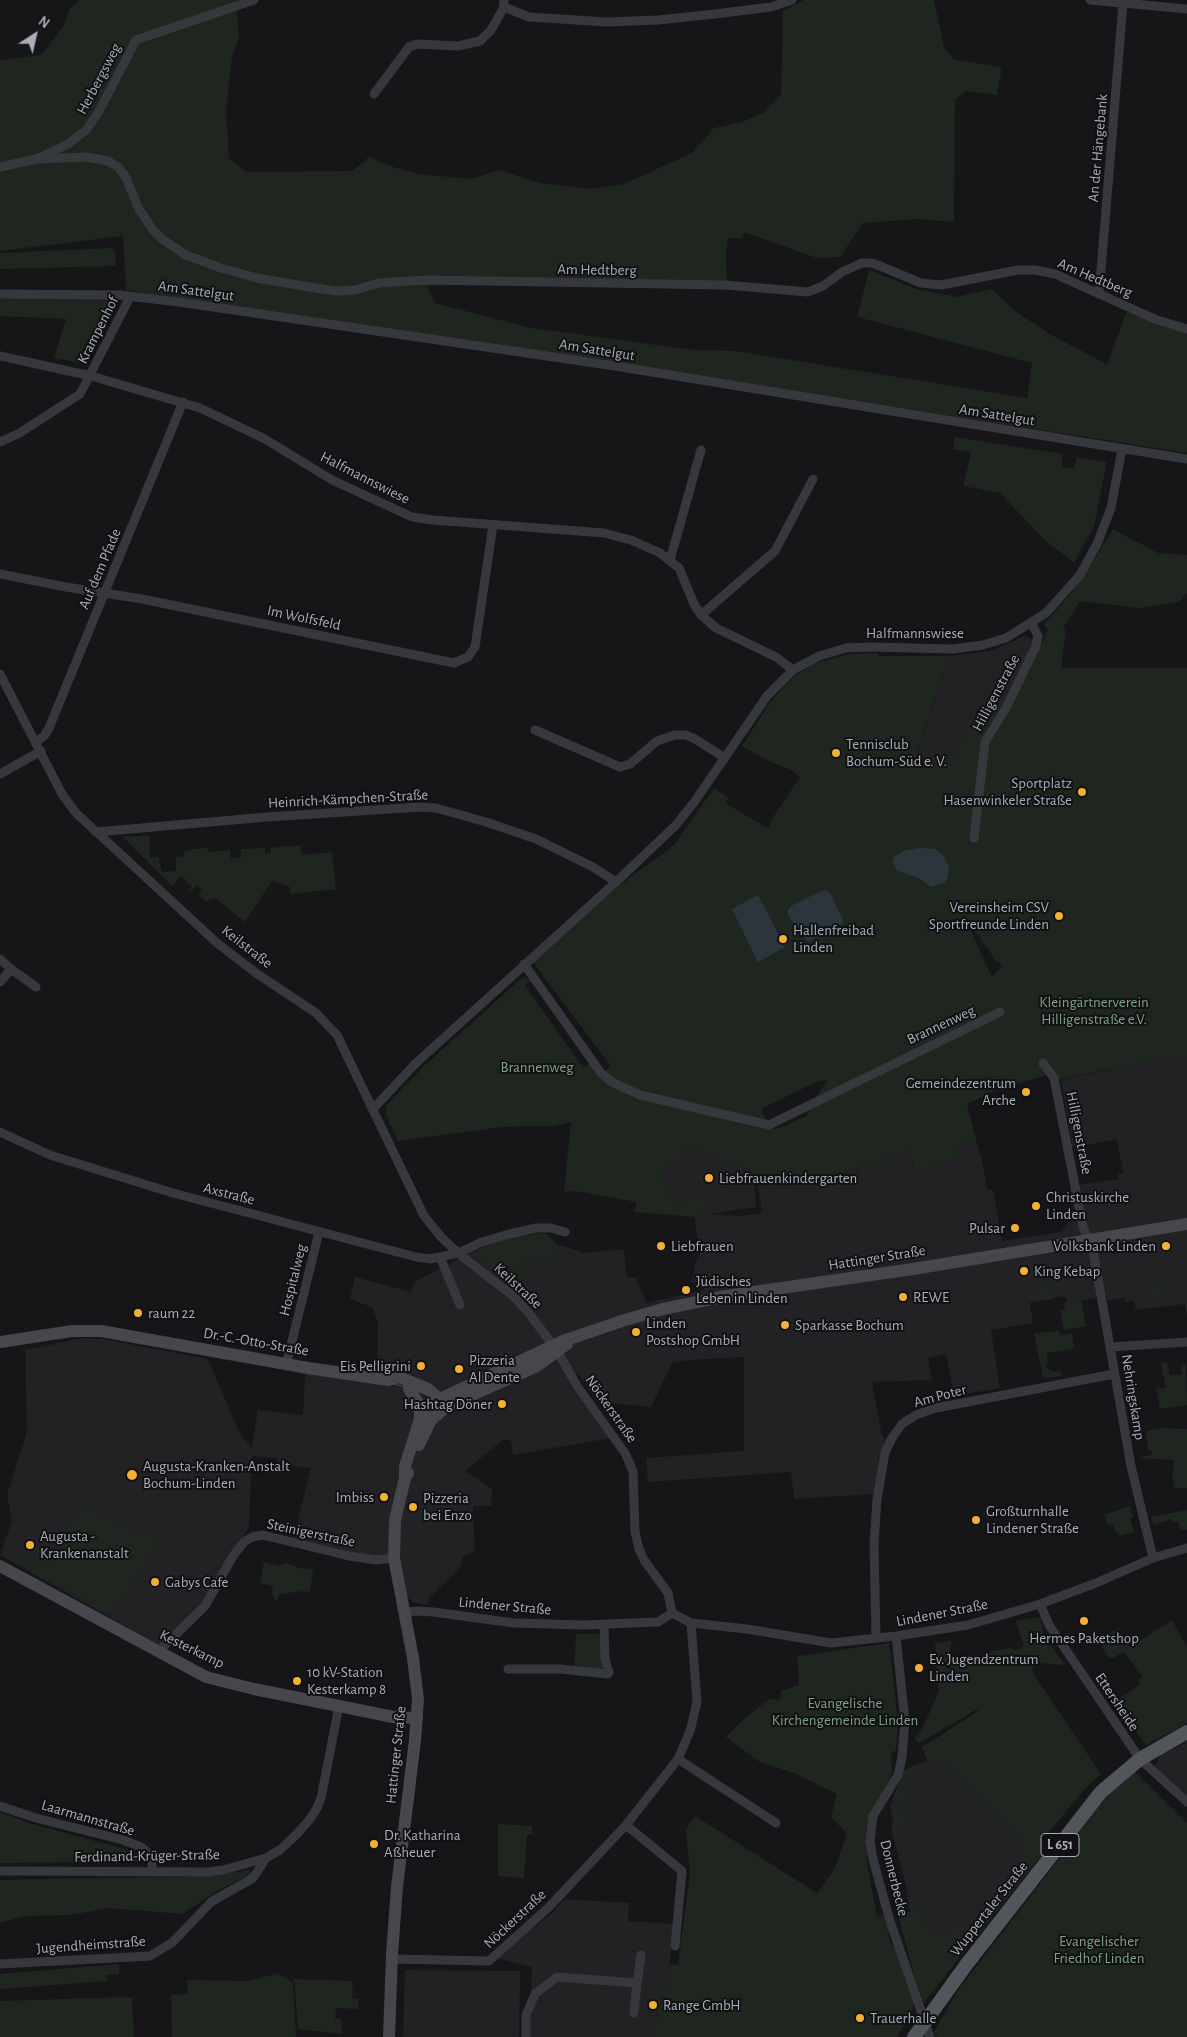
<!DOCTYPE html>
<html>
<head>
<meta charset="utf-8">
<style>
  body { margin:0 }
  #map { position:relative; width:1187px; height:2037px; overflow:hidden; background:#161618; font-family:"Alegreya Sans",sans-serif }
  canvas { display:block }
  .north { position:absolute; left:10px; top:10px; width:50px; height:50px; -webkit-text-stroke:4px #111113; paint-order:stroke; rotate:35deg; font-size:14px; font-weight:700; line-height:20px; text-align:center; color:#a8adb8 }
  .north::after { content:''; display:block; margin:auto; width:18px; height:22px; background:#a8adb8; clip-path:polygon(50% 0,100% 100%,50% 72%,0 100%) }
</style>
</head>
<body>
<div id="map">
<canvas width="1187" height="2037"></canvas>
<div class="north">N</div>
</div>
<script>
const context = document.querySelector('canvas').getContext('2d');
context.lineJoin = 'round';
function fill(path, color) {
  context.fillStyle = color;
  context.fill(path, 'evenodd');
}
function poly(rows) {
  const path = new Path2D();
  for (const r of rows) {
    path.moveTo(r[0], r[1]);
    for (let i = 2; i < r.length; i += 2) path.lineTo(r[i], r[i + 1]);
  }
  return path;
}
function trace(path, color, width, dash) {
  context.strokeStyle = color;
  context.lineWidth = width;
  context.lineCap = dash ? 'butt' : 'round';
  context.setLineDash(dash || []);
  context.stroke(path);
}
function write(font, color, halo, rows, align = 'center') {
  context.font = font + ' "Alegreya Sans",sans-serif';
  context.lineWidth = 4;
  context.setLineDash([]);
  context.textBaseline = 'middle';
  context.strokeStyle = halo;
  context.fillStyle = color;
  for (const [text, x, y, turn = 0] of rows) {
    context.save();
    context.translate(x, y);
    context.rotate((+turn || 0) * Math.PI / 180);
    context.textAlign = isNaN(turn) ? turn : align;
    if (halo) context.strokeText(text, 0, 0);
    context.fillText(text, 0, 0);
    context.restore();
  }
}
const built = poly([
  [1025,636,1034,641,965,826,911,775,949,656,991,651],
  [1187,1057,1187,1315,1185,1304,1136,1310,1134,1300,1126,1302,1125,1297,1107,1301,1107,1296,1067,1303,1065,1296,1030,1302,1033,1323,991,1330,1000,1388,954,1396,946,1354,928,1358,932,1380,872,1382,882,1436,886,1440,879,1459,874,1494,794,1499,791,1472,648,1482,646,1458,744,1451,744,1357,691,1360,672,1363,651,1407,598,1402,577,1373,567,1377,571,1386,611,1438,513,1455,511,1441,504,1439,465,1471,492,1489,491,1506,473,1506,475,1550,463,1557,460,1568,428,1599,427,1605,412,1602,406,1595,398,1557,356,1555,293,1539,311,1468,278,1464,278,1458,252,1456,249,1527,208,1600,159,1645,0,1555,12,1521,7,1495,27,1431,25,1350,83,1338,103,1339,208,1359,241,1436,252,1448,258,1410,303,1415,306,1362,377,1369,378,1322,372,1307,350,1299,355,1277,410,1292,416,1281,478,1249,476,1253,519,1285,528,1272,527,1259,555,1256,551,1237,556,1244,585,1253,624,1249,627,1278,636,1277,646,1303,704,1290,703,1282,692,1282,695,1264,700,1254,694,1215,697,1200,688,1195,685,1204,666,1198,669,1190,660,1172,673,1160,685,1145,756,1173,754,1183,756,1207,708,1214,740,1216,762,1213,758,1186,786,1179,820,1188,820,1183,910,1150,913,1169,959,1157,957,1146,976,1140,983,1165,987,1190,993,1190,1002,1241,1060,1232,1075,1217,1070,1186,1118,1179,1118,1174,1124,1173,1116,1139,1073,1148,1061,1080,1129,1065],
  [1187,1742,1187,1797,1154,1767,1161,1755],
  [949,1753,1041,1841,943,1970,927,1960,908,1904,907,1889,891,1829,911,1767,927,1760],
  [565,1899,629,1903,628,1921,673,1924,670,1965,652,2037,529,2037,532,1967,493,1957,550,1915],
  [405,1970,520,1971,519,2037,403,2037]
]);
const green = poly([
  [80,0,258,0,236,7,239,37,232,57,226,110,229,158,247,172,352,171,369,157,396,168,420,174,471,179,499,170,540,183,591,189,624,184,692,153,714,128,742,122,763,113,781,95,783,11,804,0,934,0,944,47,954,60,1002,67,997,95,966,91,955,100,954,222,917,219,863,223,840,257,817,258,744,232,742,238,728,238,726,252,727,281,449,277,427,286,435,303,531,328,694,350,736,351,1027,398,1032,363,857,317,869,270,917,289,956,297,992,289,1016,312,1053,336,1107,364,1127,311,1187,332,1187,453,570,356,126,290,123,236,0,251,0,60,41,55,64,25,70,8],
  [112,248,115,253,116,266,0,269,0,253],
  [0,298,115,299,87,364,54,358,66,319,0,316],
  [955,437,1063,454,1061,467,1073,469,1077,457,1107,462,1094,526,1074,563,1044,539,1000,493,963,486,971,452,953,449],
  [1113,529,1158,553,1187,555,1187,593,1180,601,1141,608,1080,601,1063,628,1066,629,1061,668,1187,668,1187,1057,1129,1065,1057,1080,1047,1075,994,1091,967,1104,976,1140,958,1146,959,1158,914,1170,909,1150,820,1183,820,1188,786,1179,754,1183,755,1173,685,1145,679,1162,673,1160,660,1172,669,1190,666,1198,685,1204,689,1195,708,1204,704,1214,695,1215,695,1217,635,1212,636,1202,582,1192,564,1191,571,1122,554,1126,502,1127,398,1141,386,1115,387,1105,424,1066,524,976,531,981,525,985,581,1065,583,1068,589,1064,602,1077,610,1065,532,961,619,886,674,845,714,788,729,798,725,803,769,829,770,822,800,777,791,770,766,760,742,746,771,701,787,683,798,674,816,663,850,654,878,653,878,656,949,656,916,758,919,760,930,752,946,767,982,714,1004,702,982,740,1012,706,1048,630,1044,625,1081,581],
  [962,912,996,961,1003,965,992,977],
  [828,1080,815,1098,807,1116,779,1128,771,1129,761,1109,816,1082],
  [149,835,150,857,158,857,162,872,176,871,176,857,184,856,184,851,194,849,208,848,209,852,230,850,231,859,241,857,241,849,265,848,265,854,271,853,270,848,300,845,302,855,332,852,336,889,290,894,290,887,272,881,245,922,214,897,212,900,210,898,207,902,198,895,202,890,197,885,190,892,188,891,192,886,181,876,172,886,123,837],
  [545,1233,551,1237,555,1256,527,1259,528,1272,519,1285,475,1257,478,1249,513,1236],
  [1049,1280,1052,1299,1027,1303,1028,1292,1039,1290,1041,1288,1040,1282],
  [1162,1284,1164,1298,1134,1302,1134,1298,1149,1295,1147,1286],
  [1081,1300,1086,1326,1064,1330,1060,1310,1065,1309,1064,1303],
  [1059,1331,1060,1335,1072,1333,1074,1349,1047,1353,1048,1363,1046,1363,1046,1367,1053,1372,1061,1371,1061,1376,1043,1378,1034,1333],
  [1161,1363,1167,1363,1170,1375,1182,1375,1181,1365,1186,1365,1187,1405,1160,1409,1156,1387,1166,1389],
  [1135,1382,1139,1410,1129,1412,1124,1384],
  [1161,1428,1187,1429,1187,1488,1174,1488,1174,1481,1172,1481,1174,1460,1137,1458,1152,1455,1152,1451,1149,1451,1148,1449,1146,1431],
  [77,1506,161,1541,109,1614,6,1554,8,1549,53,1568],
  [1130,1506,1133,1517,1130,1518,1134,1532,1119,1536,1118,1532,1116,1533,1113,1524,1108,1525,1104,1515],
  [1187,1510,1187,1530,1181,1530,1178,1522,1173,1523,1171,1519,1154,1525,1151,1517],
  [264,1562,279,1566,286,1563,303,1569,313,1568,310,1593,305,1591,279,1594,277,1602,272,1595,273,1586,260,1583],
  [1040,1617,1044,1636,1065,1665,1037,1663,1031,1670,1101,1774,1085,1789,1041,1841,1048,1847,922,2005,898,1915,921,1908,930,1937,974,1923,989,1912,1019,1865,1021,1839,966,1779,959,1783,953,1767,927,1760,922,1747,971,1716,983,1706,919,1743,914,1739,923,1727,939,1691,935,1658,937,1658,935,1643,952,1640,946,1668,950,1669,951,1664,963,1662,965,1666,969,1665,968,1661,988,1656,987,1653,1013,1647,1014,1650,1021,1648,1024,1646,1016,1621],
  [1172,1620,1187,1647,1187,1723,1146,1745,1114,1702,1140,1684,1138,1680,1143,1676,1123,1652,1112,1659,1106,1655,1100,1637,1118,1629,1130,1647],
  [576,1634,599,1634,603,1667,599,1671,574,1668],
  [889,1643,898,1721,896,1750,891,1754,892,1772,882,1800,875,1828,874,1850,866,1858,877,1916,884,1915,891,1943,899,1949,906,1983,915,2004,909,2017,897,2037,652,2037,670,1965,678,1965,690,1874,686,1829,695,1816,817,1893,834,1870,847,1834,831,1817,837,1794,797,1774,760,1762,726,1737,744,1719,769,1699,779,1700,781,1691,799,1685,797,1656],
  [916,1765,899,1807,906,1827,895,1830,890,1806,904,1770],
  [1135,1772,1187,1823,1187,2037,937,2037,934,2032,959,1989,1114,1787],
  [0,1812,29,1823,128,1850,140,1857,138,1862,0,1863],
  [498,1824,532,1826,532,1835,527,1835,524,1878,498,1876],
  [250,1870,250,1874,215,1892,183,1914,108,1908,71,1915,25,1916,0,1923,0,1880,207,1876],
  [119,1964,119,1974,106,1975,108,1981,0,1989,0,1974],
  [278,1973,293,1983,296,2037,172,2037,171,1995,188,1994,187,1980,249,1981],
  [294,1979,353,1981,352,1998,359,1999,358,2009,336,2008,335,2019,341,2019,342,2034,298,2029],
  [132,1997,134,2037,0,2037,0,2001]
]);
const water = poly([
  [920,848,935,849,943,855,949,867,947,879,944,883,931,887,917,877,897,871,893,863,894,857,903,851],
  [826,890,830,893,843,919,843,923,808,942,802,932,798,934,788,914,788,910,791,906,821,891],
  [758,895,785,947,758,962,732,909]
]);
const street = poly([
  [504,0,504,7,529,17,607,22,658,20,715,14,771,7,792,0],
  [1090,0,1187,9],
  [374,94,409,47,417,44,458,46,480,41,491,30,504,7],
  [36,159,86,157,108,161,118,167,125,176,139,209,153,230,162,239,186,255,221,268,257,278,315,288,337,291,355,290,379,283,426,280,725,285,808,292,823,286,842,272,862,263,872,263,880,266,921,283,941,285,1018,270,1035,270,1055,274,1157,320,1187,329],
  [0,167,36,159,68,144,86,130,98,113,136,40,254,0],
  [0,294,119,295,179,302,615,366,1187,459],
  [1099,294,1123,4],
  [0,356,91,376,200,408,265,439,332,480,412,517,433,520,604,533,631,540,660,553,679,568,694,604,701,615,716,628,776,657,793,670],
  [0,442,18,434,80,394,130,297],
  [670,560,701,450],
  [0,574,66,587,142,599,454,663,468,657,475,647,493,525],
  [701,615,775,551,813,479],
  [0,674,62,794,76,813,217,943,256,973,316,1013,337,1035,424,1216,442,1238,458,1253,513,1296,528,1312,558,1352,577,1386,625,1453,633,1471,635,1532,639,1549,644,1560,668,1593,672,1613],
  [535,730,620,767,630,764,657,741,675,735,686,735,695,739,725,758],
  [36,742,44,736,49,728,183,402],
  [0,774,41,751],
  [96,832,267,817,421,807,436,808,486,822,536,839,593,867,616,882],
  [974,838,985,742,1006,708,1036,646,1038,636,1032,624],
  [0,959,11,969],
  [524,964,601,1073,612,1082,640,1095,769,1125,1000,1012],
  [0,982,11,969,36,987],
  [1043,1063,1054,1078,1083,1227,1093,1250,1131,1466,1153,1558],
  [373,1109,415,1064,616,882,676,825,695,801,767,696,793,670,819,656,846,648,870,647,953,649,983,645,1006,638,1046,613,1080,575,1097,544,1111,508,1122,449],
  [0,1132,50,1155,173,1193,416,1257,430,1259,458,1253,482,1242,509,1234,536,1228,551,1228,565,1232],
  [440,1257,460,1305],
  [1111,1347,1187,1342],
  [286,1365,319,1232],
  [1040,1604,1049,1625,1140,1759,1187,1802],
  [404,1613,417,1611,433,1612,514,1623,584,1625,658,1622,672,1613],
  [672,1613,691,1623,747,1629,831,1643,896,1636,968,1625,1040,1604,1096,1583,1153,1558,1187,1548],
  [896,1636,905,1721,902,1757,898,1775,873,1816,870,1841,873,1859,890,1921,930,2037],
  [876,1638,874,1544,877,1499,885,1453,892,1438,902,1424,916,1415,936,1408,1114,1374],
  [158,1652,205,1606,233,1556,244,1542,252,1537,263,1535,349,1556,376,1560,394,1558],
  [508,1669,560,1669,608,1674,609,1672,605,1659,604,1625],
  [678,1759,776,1823],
  [0,1806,36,1818,123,1840,141,1847,147,1852,152,1859,152,1871],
  [626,1825,682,1871,675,1946],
  [0,1871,209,1872,223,1870,266,1858,280,1850,297,1834,310,1819,317,1808,321,1798,339,1706],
  [392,1959,489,1961,549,1907,626,1825,678,1759,690,1731,697,1702,691,1623],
  [0,1964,150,1956,173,1942,211,1902,253,1878,266,1858],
  [634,2013,637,1983],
  [526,2037,526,2015,535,1994,557,1977,637,1983,641,1955]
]);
const secondary = poly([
  [0,1342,72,1331,101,1331,308,1368,388,1380,399,1377,428,1389,445,1404],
  [409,1389,420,1406,420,1419],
  [419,1445,431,1420,447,1406,537,1366,567,1344],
  [405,1478,405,1466,420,1419,431,1406,440,1399,563,1341,625,1320,663,1309,726,1296,913,1269,1187,1224],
  [0,1566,206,1677,254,1689,349,1708,393,1717,417,1718],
  [389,2037,392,1954,397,1887,415,1740,418,1699,413,1658,394,1558,395,1520,405,1478,408,1473]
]);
const primary = poly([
  [930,2015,966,1965,1101,1792,1140,1759,1187,1732]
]);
const tram = poly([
  [0,1345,73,1334,100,1333,292,1369,386,1381,431,1396,445,1398],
  [404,1856,413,1801,421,1731,421,1699,419,1682],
  [385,2037,395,1870,412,1725,414,1693,410,1655,392,1565,391,1542,401,1483,416,1433,421,1421,430,1409,439,1402,465,1388,570,1338,608,1323,662,1307,705,1298,1187,1222],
  [394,2037,394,1995]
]);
const primaryBridge = poly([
  [914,2037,930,2015]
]);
const markers = [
  [836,753,5,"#f2b134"],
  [1082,792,5,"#f2b134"],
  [1059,916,5,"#f2b134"],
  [783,939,5,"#f2b134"],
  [1026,1092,5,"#f2b134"],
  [709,1178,5,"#f2b134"],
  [1036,1206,5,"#f2b134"],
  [1015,1228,5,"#f2b134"],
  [661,1246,5,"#f2b134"],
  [1166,1246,5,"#f2b134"],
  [1024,1271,5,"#f2b134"],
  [686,1290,5,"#f2b134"],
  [903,1297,5,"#f2b134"],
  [138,1313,5,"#f2b134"],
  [785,1325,5,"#f2b134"],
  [636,1332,5,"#f2b134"],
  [421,1366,5,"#f2b134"],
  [459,1369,5,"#f2b134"],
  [502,1404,5,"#f2b134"],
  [132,1475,6,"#f2b134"],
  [384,1497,5,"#f2b134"],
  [413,1507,5,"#f2b134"],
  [976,1520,5,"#f2b134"],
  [30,1545,5,"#f2b134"],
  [155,1582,5,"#f2b134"],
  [1084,1621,5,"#f2b134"],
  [919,1668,5,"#f2b134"],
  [297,1681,5,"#f2b134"],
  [374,1844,5,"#f2b134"],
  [653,2005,5,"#f2b134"],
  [860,2018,5,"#f2b134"]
];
const shields = [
  [1060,1845,38]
];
const shieldNames = [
  ["L 651",1060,1845]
];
const streetNames = [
  ["Herbergsweg",99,79,-62],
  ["An der Hängebank",1098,148,-85],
  ["Am Hedtberg",597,270,1],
  ["Am Hedtberg",1095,278,23],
  ["Am Sattelgut",196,291,8],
  ["Krampenhof",98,330,-63],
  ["Am Sattelgut",597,350,9],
  ["Am Sattelgut",997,415,9],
  ["Halfmannswiese",365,478,27],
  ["Auf dem Pfade",100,569,-67],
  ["Im Wolfsfeld",304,618,12],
  ["Halfmannswiese",915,633],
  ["Hilligenstraße",996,693,-62],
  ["Heinrich-Kämpchen-Straße",348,799,-3],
  ["Keilstraße",247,947,38],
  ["Brannenweg",941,1025,-25],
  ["Hilligenstraße",1079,1133,79],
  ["Axstraße",229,1194,14],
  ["Hattinger Straße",877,1258,-9],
  ["Hospitalweg",293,1280,-76],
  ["Keilstraße",518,1286,43],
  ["Dr.-C.-Otto-Straße",256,1342,10],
  ["Am Poter",940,1396,-15],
  ["Nehringskamp",1133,1397,81],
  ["Nöckerstraße",611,1409,55],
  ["Steinigerstraße",311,1533,12],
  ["Lindener Straße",505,1606,5],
  ["Lindener Straße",942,1613,-11],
  ["Kesterkamp",192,1649,26],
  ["Ettersheide",1117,1702,56],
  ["Hattinger Straße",396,1755,-84],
  ["Laarmannstraße",88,1818,16],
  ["Ferdinand-Krüger-Straße",147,1856,-1],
  ["Donnerbecke",894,1878,76],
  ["Wuppertaler Straße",989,1909,-52],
  ["Nöckerstraße",515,1919,-43],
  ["Jugendheimstraße",91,1945,-4]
];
const poiNames = [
  ["Tennisclub",846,744],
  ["Bochum-Süd e. V.",846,761],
  ["Sportplatz",1072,783,"right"],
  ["Hasenwinkeler Straße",1072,800,"right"],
  ["Vereinsheim CSV",1049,907,"right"],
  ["Sportfreunde Linden",1049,924,"right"],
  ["Hallenfreibad",793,930],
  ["Linden",793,947],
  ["Gemeindezentrum",1016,1083,"right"],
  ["Arche",1016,1100,"right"],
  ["Liebfrauenkindergarten",719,1178],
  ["Christuskirche",1046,1197],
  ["Linden",1046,1214],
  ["Pulsar",1005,1228,"right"],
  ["Liebfrauen",671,1246],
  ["Volksbank Linden",1156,1246,"right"],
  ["King Kebap",1034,1271],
  ["Jüdisches",696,1281],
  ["Leben in Linden",696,1298],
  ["REWE",913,1297],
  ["raum 22",148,1313],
  ["Linden",646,1323],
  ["Postshop GmbH",646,1340],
  ["Sparkasse Bochum",795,1325],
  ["Pizzeria",469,1360],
  ["Al Dente",469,1377],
  ["Eis Pelligrini",411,1366,"right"],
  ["Hashtag Döner",492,1404,"right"],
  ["Augusta-Kranken-Anstalt",143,1466],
  ["Bochum-Linden",143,1483],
  ["Imbiss",374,1497,"right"],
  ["Pizzeria",423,1498],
  ["bei Enzo",423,1515],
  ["Großturnhalle",986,1511],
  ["Lindener Straße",986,1528],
  ["Augusta -",40,1536],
  ["Krankenanstalt",40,1553],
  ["Gabys Cafe",165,1582],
  ["Hermes Paketshop",1084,1638,"center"],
  ["Ev. Jugendzentrum",929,1659],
  ["Linden",929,1676],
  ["10 kV-Station",307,1672],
  ["Kesterkamp 8",307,1689],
  ["Dr. Katharina",384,1835],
  ["Aßheuer",384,1852],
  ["Range GmbH",663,2005],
  ["Trauerhalle",870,2018]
];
const parkNames = [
  ["Kleingärtnerverein",1094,1002],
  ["Hilligenstraße e.V.",1094,1019],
  ["Brannenweg",537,1067],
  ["Evangelische",845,1703],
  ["Kirchengemeinde Linden",845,1720],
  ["Evangelischer",1099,1941],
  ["Friedhof Linden",1099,1958]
];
fill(built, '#222225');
fill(green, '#1e261f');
fill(water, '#2c353c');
trace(street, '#37383d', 9);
trace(secondary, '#45474d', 12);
trace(primary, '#53555c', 14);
trace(tram, '#4a4c52', 1);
trace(primaryBridge, '#53555c', 14);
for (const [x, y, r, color] of markers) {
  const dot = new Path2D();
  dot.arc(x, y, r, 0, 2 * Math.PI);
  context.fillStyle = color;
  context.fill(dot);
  trace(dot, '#111113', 2);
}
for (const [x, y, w] of shields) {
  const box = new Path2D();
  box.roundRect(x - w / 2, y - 11.5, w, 23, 4);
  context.fillStyle = '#111113';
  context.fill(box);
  trace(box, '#a8adb8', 1);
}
write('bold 14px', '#a8adb8', null, shieldNames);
write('15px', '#a8adb8', '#111113', streetNames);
write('15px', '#a8adb8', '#111113', poiNames, 'left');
write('15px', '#7fa381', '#111113', parkNames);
</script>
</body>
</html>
